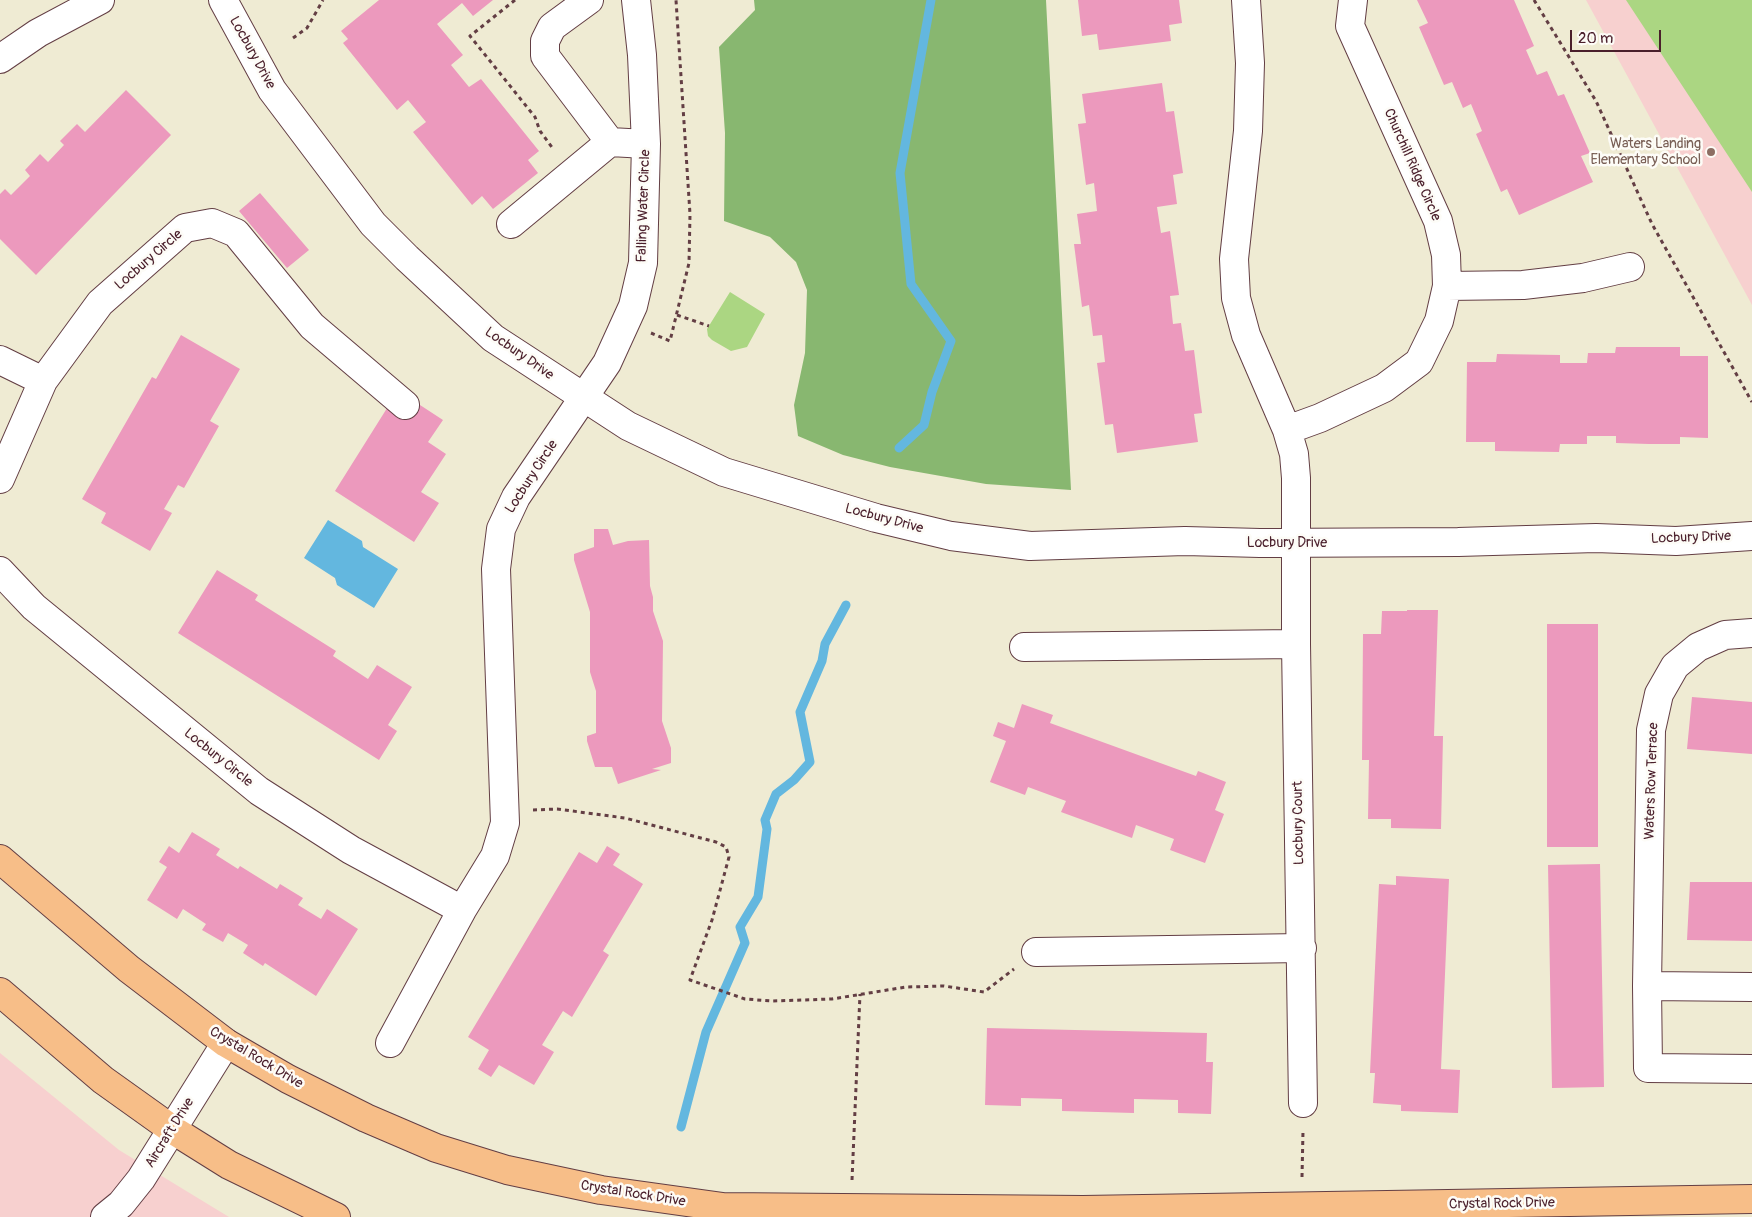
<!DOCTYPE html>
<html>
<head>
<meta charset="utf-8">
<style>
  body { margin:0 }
  #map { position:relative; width:1752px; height:1217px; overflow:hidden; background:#efebd3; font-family:Pangolin,sans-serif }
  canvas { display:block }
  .scale { position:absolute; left:1570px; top:30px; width:91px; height:22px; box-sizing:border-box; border:2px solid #4a1f2b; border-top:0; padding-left:6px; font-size:15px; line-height:18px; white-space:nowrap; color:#4a1f2b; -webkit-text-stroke:4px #fdfcf7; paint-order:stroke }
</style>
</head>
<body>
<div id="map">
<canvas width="1752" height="1217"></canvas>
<div class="scale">20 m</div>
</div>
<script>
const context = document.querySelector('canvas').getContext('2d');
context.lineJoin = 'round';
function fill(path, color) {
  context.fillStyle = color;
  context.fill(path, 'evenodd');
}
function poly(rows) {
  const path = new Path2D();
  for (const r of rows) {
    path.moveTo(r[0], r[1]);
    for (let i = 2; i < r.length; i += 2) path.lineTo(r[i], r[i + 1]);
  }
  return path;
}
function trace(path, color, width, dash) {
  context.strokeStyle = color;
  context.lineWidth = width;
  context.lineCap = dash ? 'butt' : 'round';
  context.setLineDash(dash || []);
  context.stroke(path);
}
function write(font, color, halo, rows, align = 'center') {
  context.font = font + ' Pangolin,sans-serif';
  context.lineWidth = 5;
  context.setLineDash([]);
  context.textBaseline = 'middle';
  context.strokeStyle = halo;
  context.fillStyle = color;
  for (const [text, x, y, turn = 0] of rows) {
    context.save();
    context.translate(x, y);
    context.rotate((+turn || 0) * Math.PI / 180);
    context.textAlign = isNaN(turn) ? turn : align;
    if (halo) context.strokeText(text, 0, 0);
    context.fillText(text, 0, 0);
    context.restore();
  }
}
const built = poly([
  [1586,0,1752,0,1752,305],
  [0,1053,119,1150,229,1217,0,1217]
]);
const green = poly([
  [1626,0,1752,0,1752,192],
  [730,292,765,314,747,347,731,351,712,340,708,336,707,329]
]);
const forest = poly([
  [754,0,1046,0,1071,490,986,484,890,467,843,455,798,436,794,405,805,353,807,290,796,262,770,237,724,221,725,133,719,47,755,10]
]);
const water = poly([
  [328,520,362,541,363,547,398,569,374,608,337,585,335,578,304,558]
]);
const stream = poly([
  [899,448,924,425,932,392,951,341,911,284,900,173,931,0],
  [681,1127,706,1032,745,943,740,927,758,897,767,829,765,820,776,794,794,780,810,762,800,712,822,661,825,644,846,605]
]);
const building = poly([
  [379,0,493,0,473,16,462,3,437,24,463,55,451,65,469,87,481,79,539,151,528,160,538,173,493,209,482,196,472,205,413,132,426,122,408,100,397,110,343,43,348,39,341,31],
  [1078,0,1179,0,1182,23,1169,25,1171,41,1099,50,1097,34,1082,36],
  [1417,0,1514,0,1534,46,1526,50,1537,75,1547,71,1558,96,1564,94,1590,153,1581,156,1593,182,1519,215,1507,189,1501,192,1476,134,1482,131,1471,104,1463,108,1452,82,1444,85,1419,27,1428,23],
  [1162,83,1166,112,1174,111,1183,173,1173,175,1177,204,1157,207,1161,233,1170,231,1179,295,1170,296,1173,324,1181,323,1185,351,1194,350,1202,413,1194,414,1198,442,1117,453,1113,424,1105,425,1097,363,1105,362,1102,335,1093,336,1089,305,1082,307,1074,244,1081,244,1077,214,1097,211,1094,183,1086,185,1082,155,1078,124,1086,123,1082,94],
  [126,90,171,135,36,275,0,239,0,194,5,189,11,195,30,176,25,170,40,154,48,162,64,145,60,141,77,124,85,132],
  [260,193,309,250,287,268,239,211],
  [181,335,240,369,210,421,219,426,184,488,178,485,164,509,172,513,150,551,101,523,106,513,82,499,152,377,156,379],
  [1616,347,1680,347,1680,356,1708,356,1708,438,1680,437,1680,444,1649,444,1616,443,1616,436,1587,436,1587,444,1560,444,1559,452,1495,451,1495,442,1466,442,1467,362,1496,362,1497,354,1560,355,1560,363,1587,363,1588,353,1615,353],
  [389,405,411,419,420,405,443,420,428,442,446,454,421,492,439,503,414,542,335,491],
  [594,529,608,529,613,545,628,541,649,540,650,586,653,597,653,611,663,641,662,721,671,748,671,763,652,769,661,770,618,784,612,767,595,767,587,741,587,736,596,733,596,691,590,672,590,612,574,560,574,554,594,547],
  [217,570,258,595,255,600,336,651,333,656,368,679,377,665,412,687,388,725,397,731,379,760,178,633],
  [1407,610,1438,610,1434,736,1443,736,1441,829,1391,828,1391,819,1368,819,1369,760,1362,760,1363,634,1381,634,1382,611,1407,611],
  [1547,624,1598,624,1598,847,1547,847],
  [1692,697,1752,702,1752,754,1687,749],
  [1022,704,1053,715,1050,723,1196,776,1198,771,1226,782,1215,810,1224,814,1205,863,1170,850,1174,839,1136,825,1132,838,1061,812,1066,801,1028,787,1025,795,990,782,1006,741,993,736,998,722,1014,728],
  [192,832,220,849,216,855,238,869,240,866,277,889,280,884,303,898,298,905,321,919,327,909,358,929,316,996,265,963,263,966,243,953,248,945,228,933,223,942,202,930,206,924,183,909,177,919,147,900,167,867,159,862,169,846,179,853],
  [607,846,620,854,613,865,643,884,603,951,609,955,572,1017,563,1011,542,1045,554,1052,534,1085,499,1065,491,1077,478,1069,489,1050,468,1037,579,852,597,863],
  [1600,864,1604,1087,1552,1088,1548,865],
  [1396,876,1449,879,1441,1069,1460,1070,1458,1113,1401,1111,1401,1105,1373,1103,1375,1073,1370,1073,1379,884,1396,885],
  [1690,882,1752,882,1752,941,1687,940],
  [987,1028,1207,1033,1206,1062,1213,1062,1211,1114,1178,1113,1178,1100,1134,1099,1134,1113,1062,1111,1062,1099,1021,1098,1021,1106,985,1105]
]);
const path = poly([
  [515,0,470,36,535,117,540,131,554,150],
  [1534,0,1596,101,1652,224,1752,402],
  [293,38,307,28,323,0],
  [677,315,709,326],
  [651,333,670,341,689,263,690,214,676,0],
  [533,810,557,809,625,818,716,842,726,847,729,857,712,920,690,980,745,999,772,1001,832,999,906,987,944,986,984,992,1014,969],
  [1302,1177,1303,1131],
  [852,1180,860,994]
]);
const minor = poly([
  [223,0,272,90,373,224,407,258,493,338,628,426,724,472,876,518,951,536,1030,546,1185,541,1260,543,1458,542,1596,538,1676,541,1752,536],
  [589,0,552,27,545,41,545,56,610,142,646,144],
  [1246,0,1250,63,1248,131,1234,259,1236,298,1246,335,1287,430,1294,454,1296,478,1296,644,1303,1103],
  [0,59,38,33,100,0],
  [511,224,610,142],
  [1447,286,1523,285,1583,278,1630,267],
  [0,360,43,381],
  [1287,430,1320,418,1384,388,1419,362,1439,321,1447,286,1446,255,1438,221,1350,26,1353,0],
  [0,479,43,381,100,303,185,228,212,223,236,233,312,326,405,405],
  [0,571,34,607,259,791,351,850,462,910,495,856,505,823,496,569,501,529,516,497,607,363,633,306,643,263,646,144,642,55,636,0],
  [1752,633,1725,635,1698,647,1675,666,1659,694,1651,730,1647,986,1648,1068,1752,1069],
  [1024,647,1296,644],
  [1036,952,1302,948],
  [1647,986,1752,987],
  [390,1043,462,910],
  [105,1217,121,1204,141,1179,226,1043]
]);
const major = poly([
  [0,859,129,969,226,1043,288,1079,366,1118,436,1148,507,1170,601,1190,723,1207,1083,1210,1752,1199],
  [0,992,103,1080,173,1130,229,1165,336,1217]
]);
const markers = [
  [1711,152,5,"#8d6e63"]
];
const streetNames = [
  ["Locbury Drive",252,53,61],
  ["Churchill Ridge Circle",1412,165,66],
  ["Falling Water Circle",644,206,-88],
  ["Locbury Circle",149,260,-41],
  ["Locbury Drive",519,354,35],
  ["Locbury Circle",532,477,-57],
  ["Locbury Drive",884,519,15],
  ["Locbury Drive",1691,538,-2],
  ["Locbury Drive",1287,543],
  ["Locbury Circle",218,758,39],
  ["Waters Row Terrace",1652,781,-88],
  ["Locbury Court",1299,823,-91],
  ["Crystal Rock Drive",256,1058,31],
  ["Aircraft Drive",170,1133,-58],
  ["Crystal Rock Drive",633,1194,9],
  ["Crystal Rock Drive",1502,1204,-1]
];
const educationNames = [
  ["Waters Landing",1701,144],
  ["Elementary School",1701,160]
];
fill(built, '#f7d0cf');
fill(green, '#abd682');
fill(forest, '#88b770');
fill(water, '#63b7df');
trace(stream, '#63b7df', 9);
fill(building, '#ec99bd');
trace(minor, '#633e44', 30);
trace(major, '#633e44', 30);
trace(path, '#633e44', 3, [4, 4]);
trace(minor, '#fff', 28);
trace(major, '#f7be88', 28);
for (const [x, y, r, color] of markers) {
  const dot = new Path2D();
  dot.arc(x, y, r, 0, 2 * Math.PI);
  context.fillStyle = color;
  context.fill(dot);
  trace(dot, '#fdfcf7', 2);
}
write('14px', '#4a1f2b', '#fdfcf7', streetNames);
write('14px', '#785e54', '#fdfcf7', educationNames, 'right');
</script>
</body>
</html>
